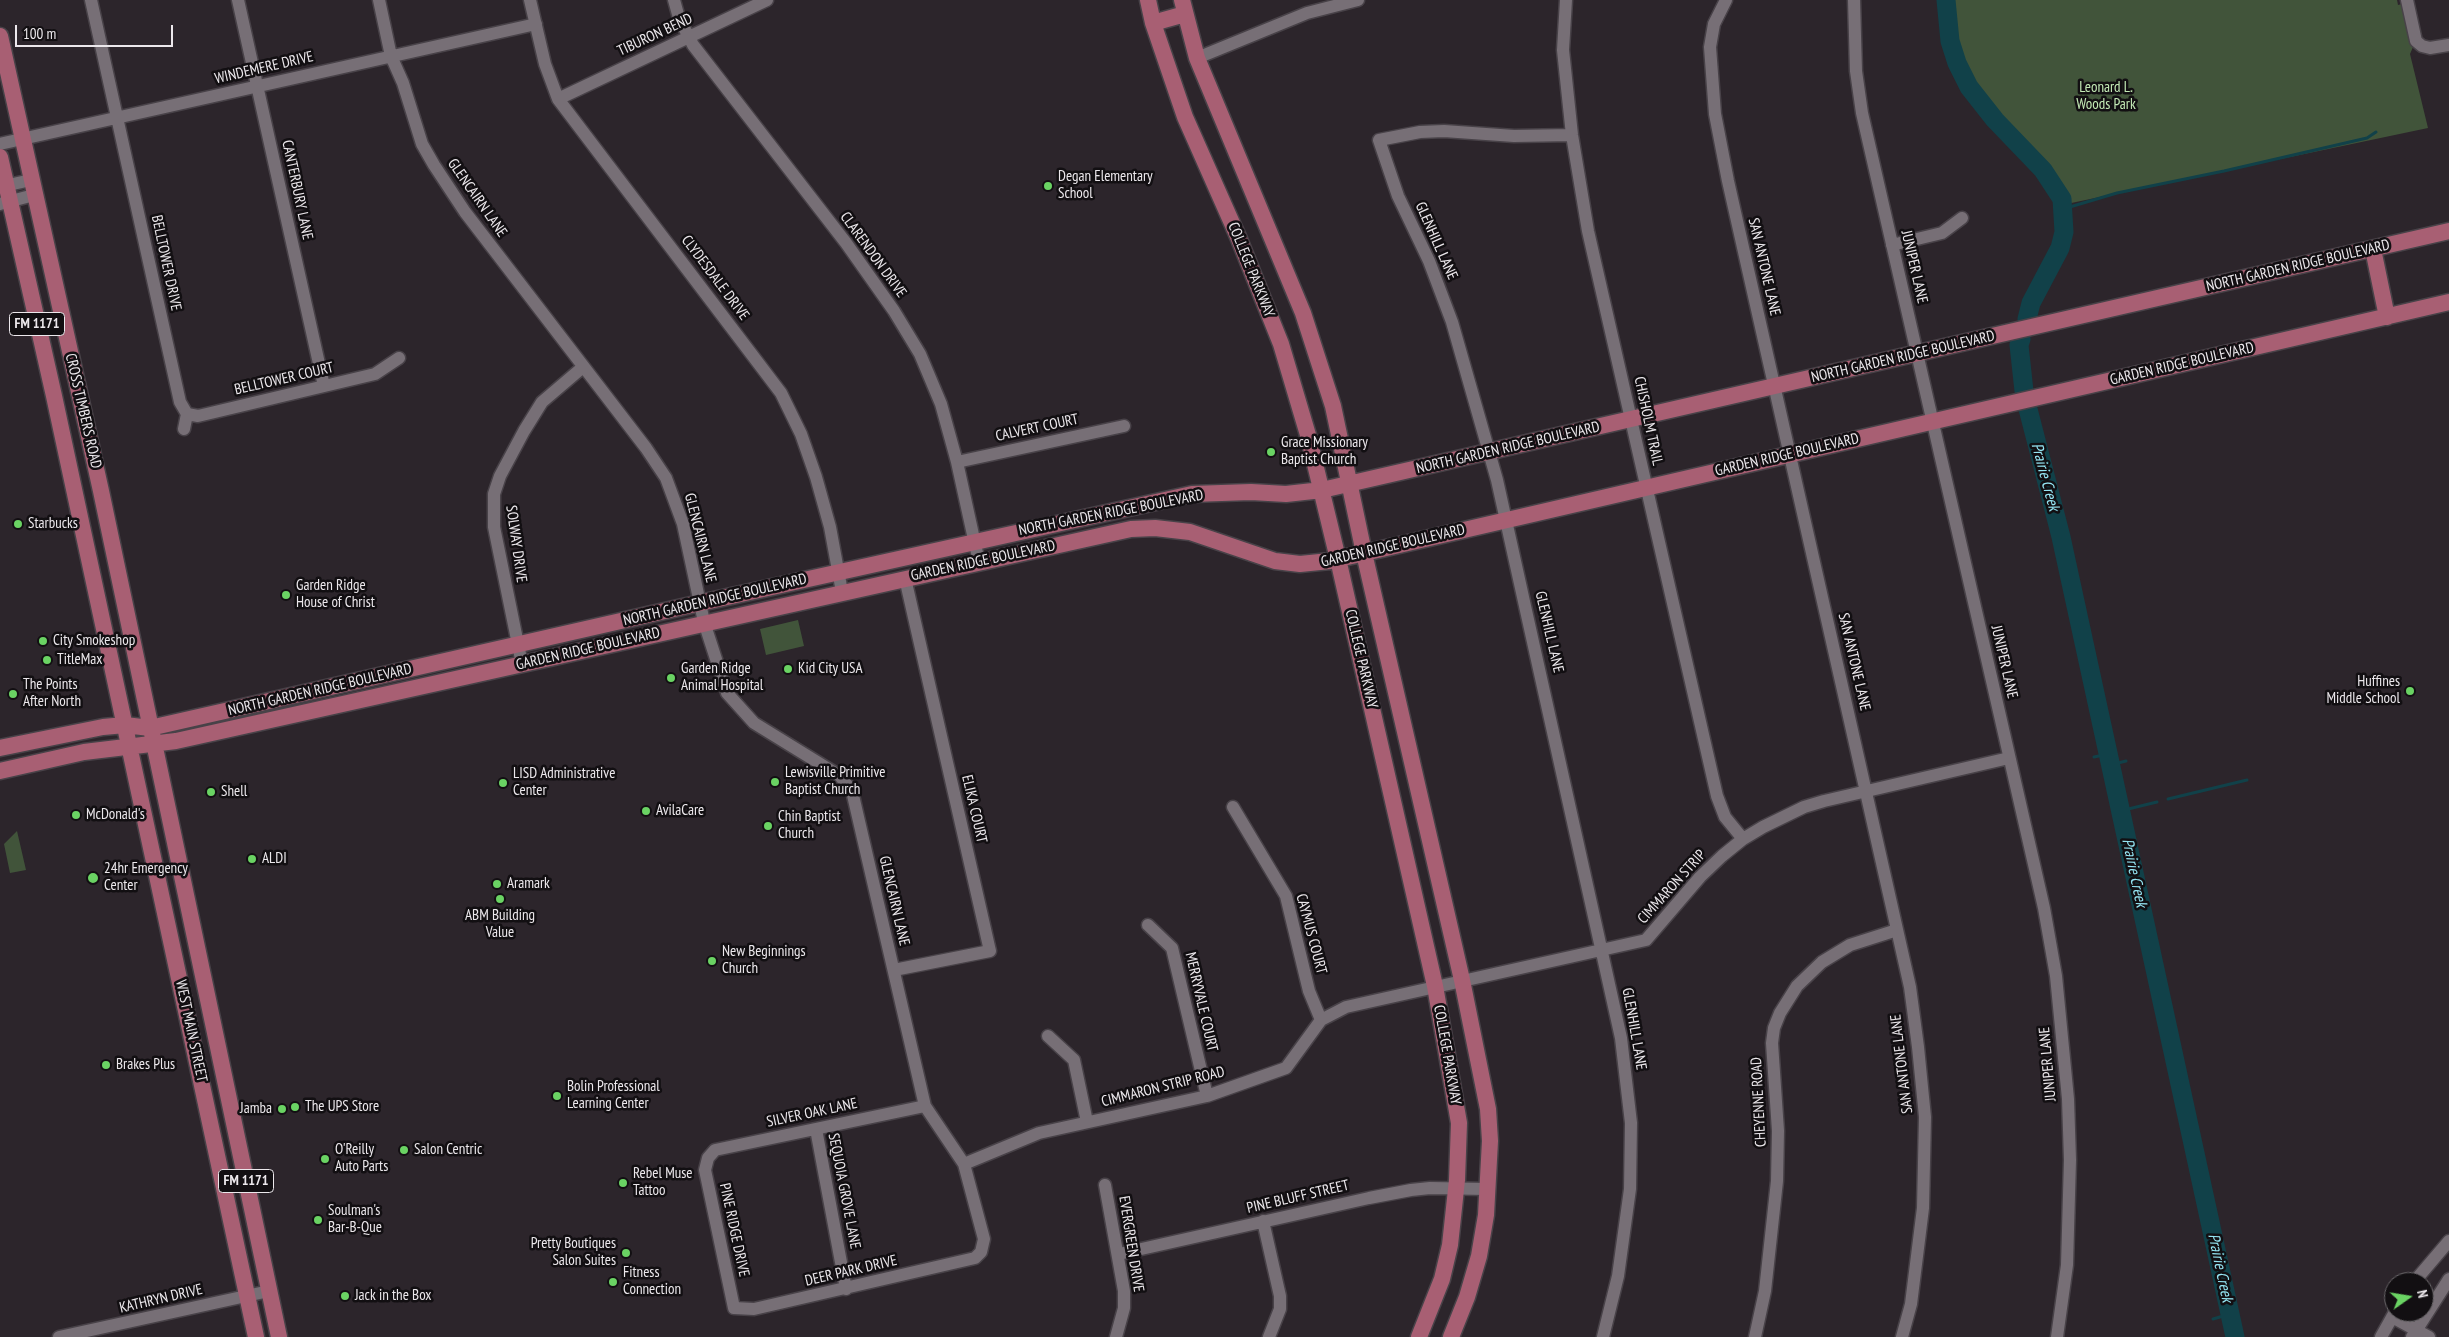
<!DOCTYPE html>
<html>
<head>
<meta charset="utf-8">
<style>
  body { margin:0 }
  #map { position:relative; width:2449px; height:1337px; overflow:hidden; background:#2c252b; font-family:"PT Sans Narrow",sans-serif }
  canvas { display:block }
  .north { position:absolute; left:2384px; top:1272px; width:50px; height:50px; box-sizing:border-box; background:#120f12; border:1px solid #696669; border-radius:50%; rotate:77deg; font-size:14px; font-weight:700; line-height:20px; text-align:center; color:#ece8ec }
  .north::after { content:''; display:block; margin:auto; width:18px; height:22px; background:#6ad363; clip-path:polygon(50% 0,100% 100%,50% 72%,0 100%) }
  .scale { position:absolute; left:15px; top:25px; width:158px; height:22px; box-sizing:border-box; border:2px solid #ece8ec; border-top:0; padding-left:6px; font-size:15px; line-height:18px; white-space:nowrap; color:#ece8ec; -webkit-text-stroke:4px #120f12; paint-order:stroke }
</style>
</head>
<body>
<div id="map">
<canvas width="2449" height="1337"></canvas>
<div class="north">N</div>
<div class="scale">100 m</div>
</div>
<script>
const context = document.querySelector('canvas').getContext('2d');
context.lineJoin = 'round';
function fill(path, color) {
  context.fillStyle = color;
  context.fill(path, 'evenodd');
}
function poly(rows) {
  const path = new Path2D();
  for (const r of rows) {
    path.moveTo(r[0], r[1]);
    for (let i = 2; i < r.length; i += 2) path.lineTo(r[i], r[i + 1]);
  }
  return path;
}
function trace(path, color, width, dash) {
  context.strokeStyle = color;
  context.lineWidth = width;
  context.lineCap = dash ? 'butt' : 'round';
  context.setLineDash(dash || []);
  context.stroke(path);
}
function write(font, color, halo, rows, align = 'center') {
  context.font = font + ' "PT Sans Narrow",sans-serif';
  context.lineWidth = 5;
  context.setLineDash([]);
  context.textBaseline = 'middle';
  context.strokeStyle = halo;
  context.fillStyle = color;
  for (const [text, x, y, turn = 0] of rows) {
    context.save();
    context.translate(x, y);
    context.rotate((+turn || 0) * Math.PI / 180);
    context.textAlign = isNaN(turn) ? turn : align;
    if (halo) context.strokeText(text, 0, 0);
    context.fillText(text, 0, 0);
    context.restore();
  }
}
const green = poly([
  [1940,0,2397,0,2398,5,2402,4,2413,47,2410,54,2428,128,2057,206,2038,166,1974,105,1945,45],
  [798,620,804,646,766,655,760,629],
  [17,831,26,870,10,873,4,844]
]);
const stream = poly([
  [2063,209,2117,193,2224,171,2367,138,2376,132],
  [2094,757,2108,754],
  [2110,765,2126,761],
  [2168,799,2247,780],
  [2120,811,2157,802],
  [2213,1319,2230,1314]
]);
const river = poly([
  [1946,0,1950,41,1957,63,1969,87,1995,120,2043,170,2062,199,2064,232,2060,248,2031,303,2027,319],
  [2021,339,2019,345,2024,391],
  [2028,409,2061,537,2235,1337]
]);
const minor = poly([
  [91,0,180,402,187,414],
  [238,0,324,386],
  [379,0,391,56,403,83,422,144,434,165,465,212,646,448,666,478,683,524,704,622,727,693,754,723,840,776,852,791,925,1106,964,1164,984,1239,981,1252,975,1258,754,1309,734,1308,705,1170,708,1158,715,1150,925,1106],
  [530,0,545,64,558,99,781,393,801,434,816,477,830,527,842,592],
  [674,0,679,18,693,45,846,243,894,311,920,354,941,404,957,462,979,562],
  [1566,0,1563,50,1572,135,1588,231,1717,796,1725,817,1743,839],
  [1726,0,1714,24,1710,47,1715,114,1728,181,1910,987,1918,1047,1925,1117,1923,1208,1911,1304,1902,1337],
  [1854,0,1856,71,1862,113,2044,908,2056,976,2068,1099,2070,1160,2067,1265,2057,1337],
  [2407,0,2416,41,2422,46,2430,48,2449,45],
  [1197,58,1307,13,1358,0],
  [558,99,767,0],
  [1572,135,1514,136,1444,131,1420,132,1379,140,1398,196,1429,261,1452,322,1497,480,1621,1038,1631,1123,1630,1189,1618,1276,1603,1337],
  [0,144,536,24],
  [0,187,31,180],
  [0,204,34,195],
  [1892,245,1942,233,1962,218],
  [187,414,198,416,375,374,399,358],
  [184,429,187,414],
  [957,462,1124,426],
  [522,664,494,527,494,494,500,476,524,431,542,402,583,367],
  [1233,807,1286,896,1309,991,1321,1020],
  [1148,925,1172,948,1207,1096],
  [894,970,990,951,905,578],
  [1048,1036,1074,1060,1087,1122],
  [816,1129,846,1289],
  [964,1164,1039,1133,1207,1096,1286,1068,1321,1020,1346,1007,1646,940,1700,877,1722,856,1743,839,1763,827,1804,807,1824,801,2009,758],
  [1105,1185,1124,1291,1124,1308,1116,1337],
  [1263,1221,1280,1296,1280,1309,1269,1337],
  [1119,1254,1369,1198,1411,1190,1430,1188,1487,1189],
  [2414,1282,2449,1241],
  [2392,1317,2429,1337],
  [59,1337,269,1291],
  [1755,1337,1765,1291,1777,1181,1778,1131,1772,1043,1774,1028,1780,1013,1797,986,1822,962,1850,945,1897,930],
  [2381,1337,2395,1312],
  [2412,1337,2449,1279]
]);
const major = poly([
  [1148,0,1153,23,1185,117,1239,239,1281,344,1308,435,1338,559,1435,986,1459,1123,1457,1180,1450,1245,1442,1279,1419,1337],
  [1182,0,1197,58,1303,313,1333,406,1364,553,1462,980,1488,1109,1490,1141,1486,1215,1479,1256,1467,1297,1451,1337],
  [1153,23,1185,14],
  [0,36,101,491,279,1337],
  [0,157,54,396,256,1337],
  [2373,249,2387,317],
  [0,748,103,727,125,725,150,728,700,603,1192,494,1251,492,1286,494,1322,490,2449,231],
  [0,771,84,752,176,741,1131,529,1155,528,1190,532,1275,561,1300,564,1330,561,2449,302]
]);
const markers = [
  [1048,186,5,"#6ad363"],
  [1271,452,5,"#6ad363"],
  [18,524,5,"#6ad363"],
  [286,595,5,"#6ad363"],
  [43,641,5,"#6ad363"],
  [47,660,5,"#6ad363"],
  [788,669,5,"#6ad363"],
  [671,678,5,"#6ad363"],
  [2410,691,5,"#6ad363"],
  [13,694,5,"#6ad363"],
  [775,782,5,"#6ad363"],
  [503,783,5,"#6ad363"],
  [211,792,5,"#6ad363"],
  [646,811,5,"#6ad363"],
  [76,815,5,"#6ad363"],
  [768,826,5,"#6ad363"],
  [252,859,5,"#6ad363"],
  [93,878,6,"#6ad363"],
  [497,884,5,"#6ad363"],
  [500,899,5,"#6ad363"],
  [712,961,5,"#6ad363"],
  [106,1065,5,"#6ad363"],
  [557,1096,5,"#6ad363"],
  [295,1107,5,"#6ad363"],
  [282,1109,5,"#6ad363"],
  [404,1150,5,"#6ad363"],
  [325,1159,5,"#6ad363"],
  [623,1183,5,"#6ad363"],
  [318,1220,5,"#6ad363"],
  [626,1253,5,"#6ad363"],
  [613,1282,5,"#6ad363"],
  [345,1296,5,"#6ad363"]
];
const shields = [
  [37,324,55],
  [246,1181,55]
];
const shieldNames = [
  ["FM 1171",37,324],
  ["FM 1171",246,1181]
];
const streetNames = [
  ["TIBURON BEND",655,35,-25],
  ["WINDEMERE DRIVE",264,68,-13],
  ["CANTERBURY LANE",297,190,78],
  ["GLENCAIRN LANE",477,198,55],
  ["GLENHILL LANE",1436,241,66],
  ["CLARENDON DRIVE",873,255,54],
  ["BELLTOWER DRIVE",166,263,78],
  ["NORTH GARDEN RIDGE BOULEVARD",2298,266,-13],
  ["SAN ANTONE LANE",1764,267,77],
  ["JUNIPER LANE",1914,267,77],
  ["COLLEGE PARKWAY",1251,270,68],
  ["CLYDESDALE DRIVE",715,278,53],
  ["NORTH GARDEN RIDGE BOULEVARD",1903,357,-13],
  ["GARDEN RIDGE BOULEVARD",2182,364,-13],
  ["BELLTOWER COURT",284,379,-13],
  ["CROSS TIMBERS ROAD",83,411,77],
  ["CHISHOLM TRAIL",1648,421,78],
  ["CALVERT COURT",1037,428,-12],
  ["NORTH GARDEN RIDGE BOULEVARD",1508,448,-13],
  ["GARDEN RIDGE BOULEVARD",1787,455,-13],
  ["NORTH GARDEN RIDGE BOULEVARD",1111,513,-11],
  ["GLENCAIRN LANE",700,538,76],
  ["SOLWAY DRIVE",516,544,82],
  ["GARDEN RIDGE BOULEVARD",1393,546,-13],
  ["GARDEN RIDGE BOULEVARD",983,561,-12],
  ["NORTH GARDEN RIDGE BOULEVARD",715,600,-13],
  ["GLENHILL LANE",1549,632,77],
  ["GARDEN RIDGE BOULEVARD",588,649,-13],
  ["COLLEGE PARKWAY",1361,659,77],
  ["SAN ANTONE LANE",1854,662,77],
  ["JUNIPER LANE",2004,662,77],
  ["NORTH GARDEN RIDGE BOULEVARD",320,690,-13],
  ["ELIKA COURT",974,809,77],
  ["CIMMARON STRIP",1672,887,-48],
  ["GLENCAIRN LANE",894,901,77],
  ["CAYMUS COURT",1311,934,75],
  ["MERRYVALE COURT",1201,1002,77],
  ["GLENHILL LANE",1634,1029,80],
  ["WEST MAIN STREET",191,1031,78],
  ["COLLEGE PARKWAY",1447,1055,80],
  ["SAN ANTONE LANE",1902,1064,-97],
  ["JUNIPER LANE",2048,1064,-95],
  ["CIMMARON STRIP ROAD",1163,1087,-14],
  ["CHEYENNE ROAD",1759,1102,-93],
  ["SILVER OAK LANE",812,1113,-12],
  ["SEQUOIA GROVE LANE",844,1191,79],
  ["PINE BLUFF STREET",1298,1197,-13],
  ["PINE RIDGE DRIVE",734,1230,78],
  ["EVERGREEN DRIVE",1131,1244,81],
  ["DEER PARK DRIVE",851,1271,-13],
  ["KATHRYN DRIVE",161,1299,-13]
];
const parkNames = [
  ["Leonard L.",2106,88],
  ["Woods Park",2106,105]
];
const poiNames = [
  ["Degan Elementary",1058,177],
  ["School",1058,194],
  ["Grace Missionary",1281,443],
  ["Baptist Church",1281,460],
  ["Starbucks",28,524],
  ["Garden Ridge",296,586],
  ["House of Christ",296,603],
  ["City Smokeshop",53,641],
  ["TitleMax",57,660],
  ["Garden Ridge",681,669],
  ["Animal Hospital",681,686],
  ["Kid City USA",798,669],
  ["Huffines",2400,682,"right"],
  ["Middle School",2400,699,"right"],
  ["The Points",23,685],
  ["After North",23,702],
  ["Lewisville Primitive",785,773],
  ["Baptist Church",785,790],
  ["LISD Administrative",513,774],
  ["Center",513,791],
  ["Shell",221,792],
  ["AvilaCare",656,811],
  ["McDonald's",86,815],
  ["Chin Baptist",778,817],
  ["Church",778,834],
  ["ALDI",262,859],
  ["24hr Emergency",104,869],
  ["Center",104,886],
  ["Aramark",507,884],
  ["ABM Building",500,916,"center"],
  ["Value",500,933,"center"],
  ["New Beginnings",722,952],
  ["Church",722,969],
  ["Brakes Plus",116,1065],
  ["Bolin Professional",567,1087],
  ["Learning Center",567,1104],
  ["The UPS Store",305,1107],
  ["Jamba",272,1109,"right"],
  ["O'Reilly",335,1150],
  ["Auto Parts",335,1167],
  ["Salon Centric",414,1150],
  ["Rebel Muse",633,1174],
  ["Tattoo",633,1191],
  ["Soulman's",328,1211],
  ["Bar-B-Que",328,1228],
  ["Pretty Boutiques",616,1244,"right"],
  ["Salon Suites",616,1261,"right"],
  ["Fitness",623,1273],
  ["Connection",623,1290],
  ["Jack in the Box",355,1296]
];
const waterNames = [
  ["Prairie Creek",2045,477,75],
  ["Prairie Creek",2134,873,78],
  ["Prairie Creek",2220,1268,78]
];
fill(green, '#41543a');
trace(stream, '#114149', 3);
trace(river, '#114149', 19);
trace(minor, '#484248', 15);
trace(major, '#484248', 19);
trace(minor, '#776f76', 12);
trace(major, '#a85f73', 16);
for (const [x, y, r, color] of markers) {
  const dot = new Path2D();
  dot.arc(x, y, r, 0, 2 * Math.PI);
  context.fillStyle = color;
  context.fill(dot);
  trace(dot, '#120f12', 2);
}
for (const [x, y, w] of shields) {
  const box = new Path2D();
  box.roundRect(x - w / 2, y - 11.5, w, 23, 4);
  context.fillStyle = '#120f12';
  context.fill(box);
  trace(box, '#ece8ec', 1);
}
write('bold 14px', '#ece8ec', null, shieldNames);
write('15px', '#ece8ec', '#120f12', streetNames);
write('15px', '#c3eab5', '#120f12', parkNames);
write('15px', '#ece8ec', '#120f12', poiNames, 'left');
write('italic 16px', '#95e6f4', '#120f12', waterNames);
</script>
</body>
</html>
